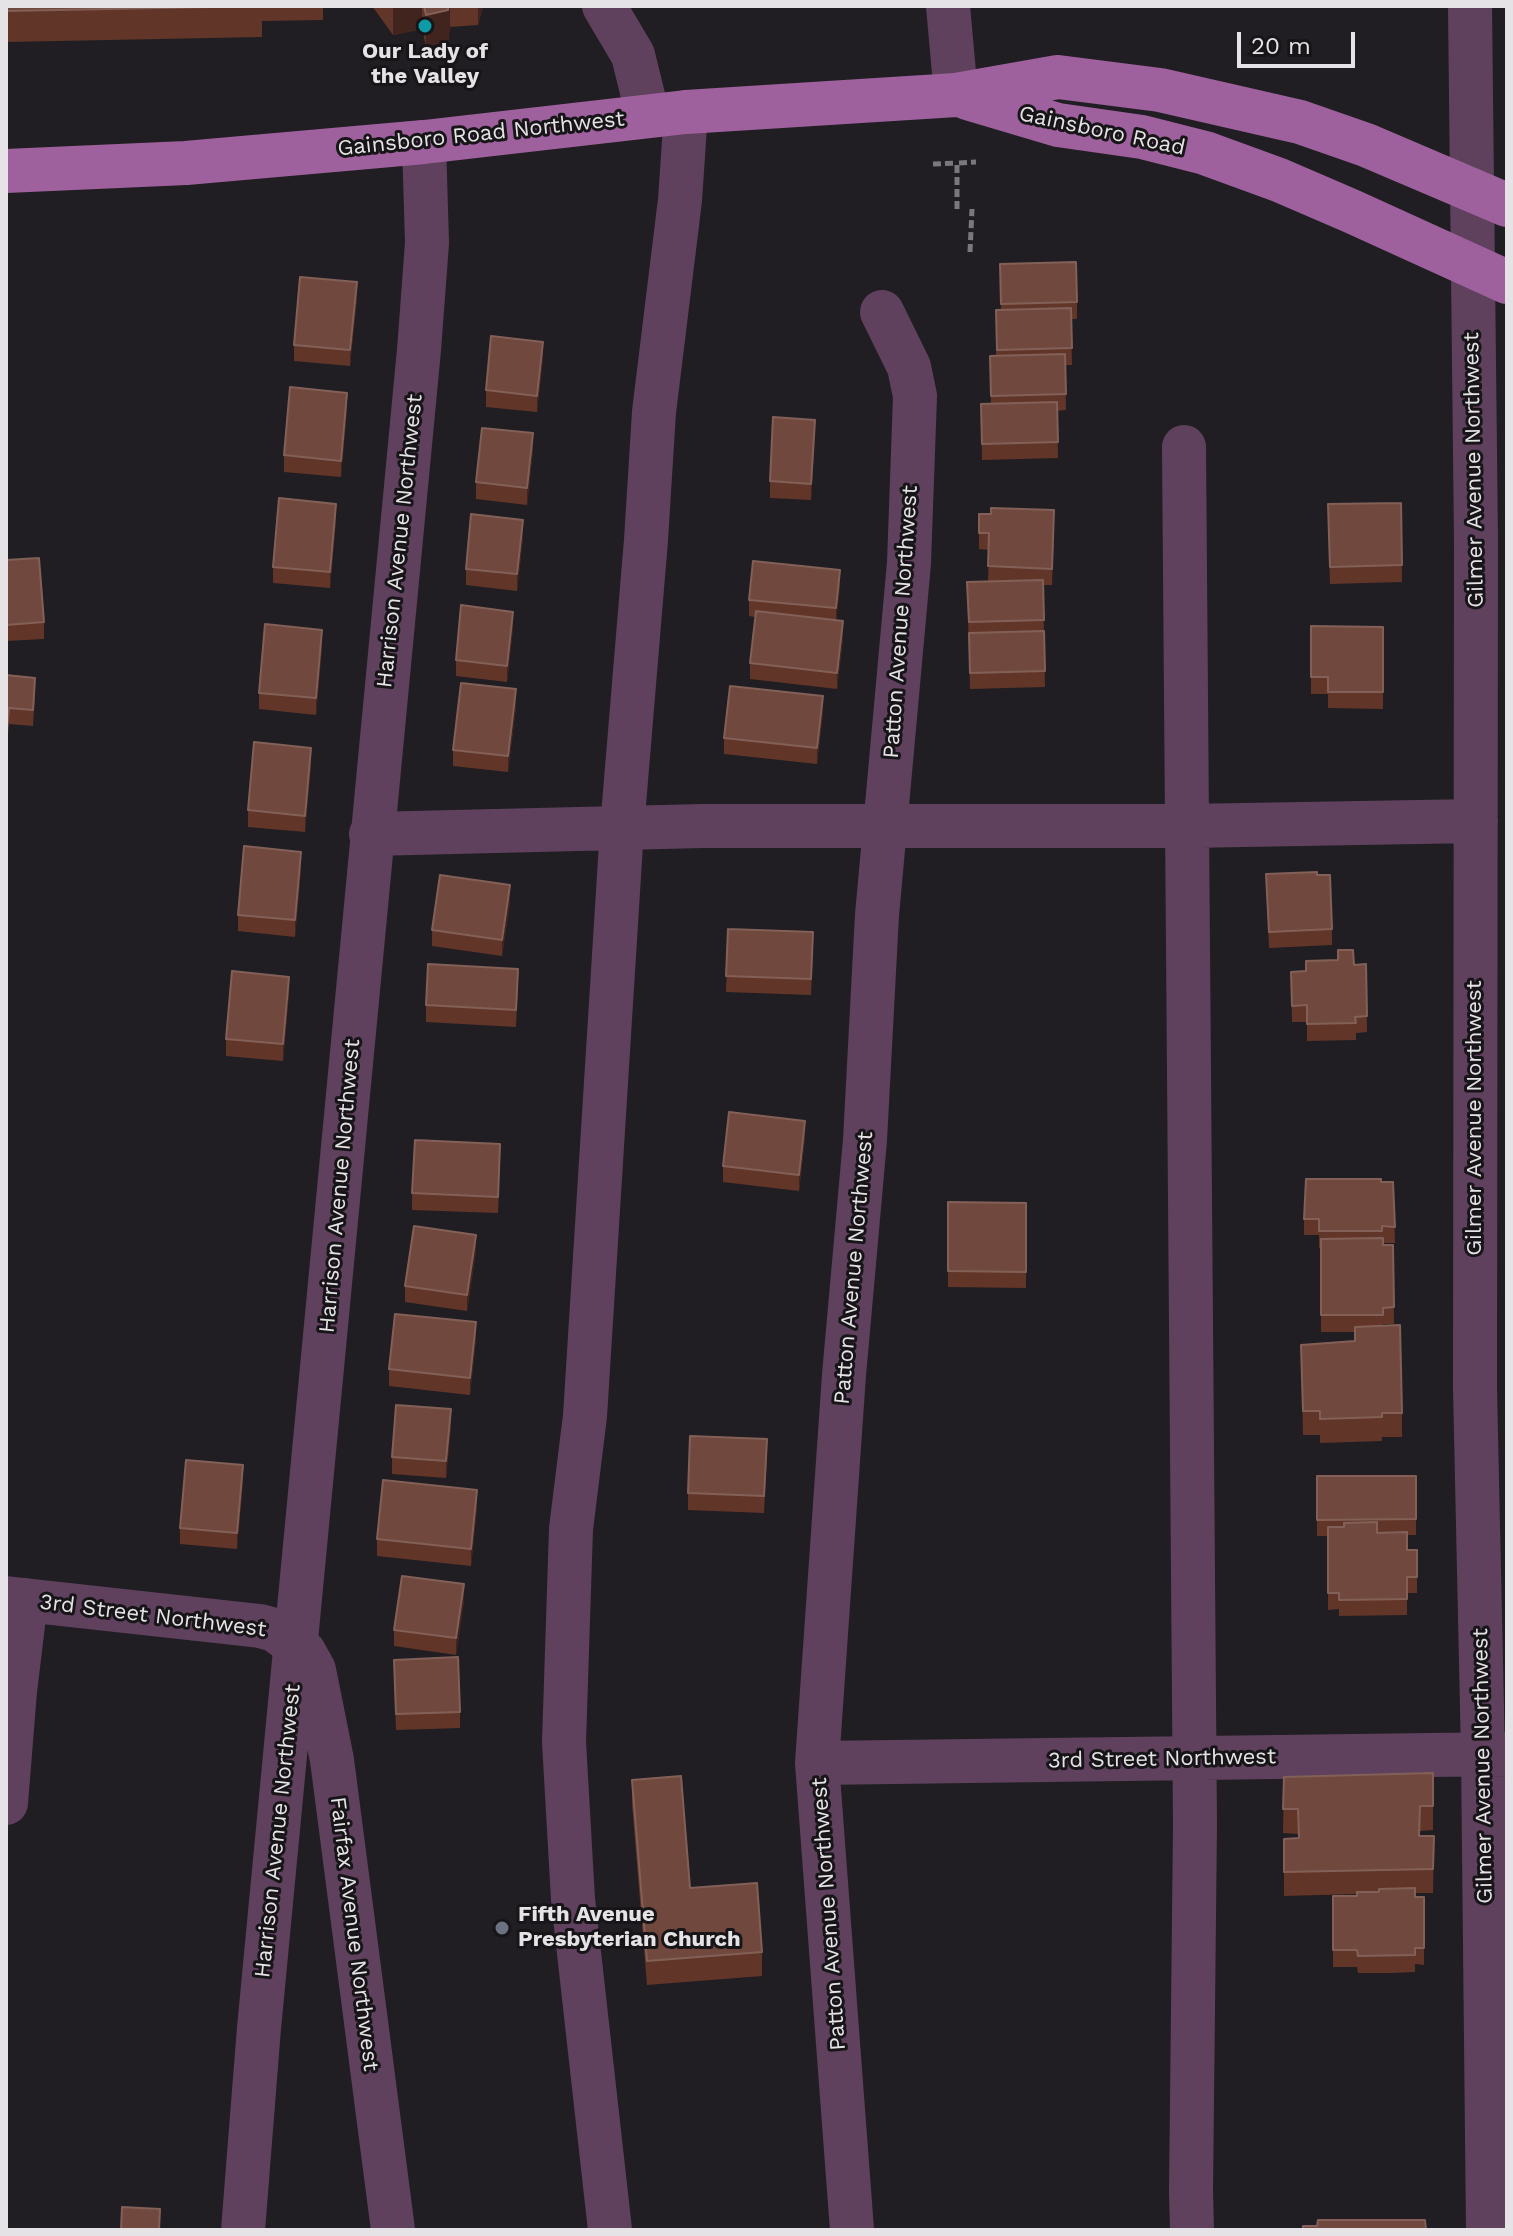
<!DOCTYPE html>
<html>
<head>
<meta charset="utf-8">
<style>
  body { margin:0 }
  #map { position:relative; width:1513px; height:2236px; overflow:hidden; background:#201e22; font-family:"Work Sans",sans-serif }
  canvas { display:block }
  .frame { position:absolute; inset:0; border:8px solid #e5e3e6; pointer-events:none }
  .scale { position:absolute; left:1237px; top:32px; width:118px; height:36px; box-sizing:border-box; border:4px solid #e5e3e6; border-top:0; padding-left:10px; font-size:24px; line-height:28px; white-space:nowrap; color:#e5e3e6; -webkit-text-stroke:6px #171518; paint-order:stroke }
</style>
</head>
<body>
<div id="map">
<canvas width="1513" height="2236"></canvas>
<div class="frame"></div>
<div class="scale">20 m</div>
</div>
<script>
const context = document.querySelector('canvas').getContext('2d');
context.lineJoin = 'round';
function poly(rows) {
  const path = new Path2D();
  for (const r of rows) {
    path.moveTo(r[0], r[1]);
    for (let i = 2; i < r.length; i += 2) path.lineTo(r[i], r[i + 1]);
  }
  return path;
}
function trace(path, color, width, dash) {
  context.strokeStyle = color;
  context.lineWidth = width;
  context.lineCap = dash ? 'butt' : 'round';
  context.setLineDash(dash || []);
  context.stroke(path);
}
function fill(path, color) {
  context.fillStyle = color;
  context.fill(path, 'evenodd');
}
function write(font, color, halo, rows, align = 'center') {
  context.font = font + ' "Work Sans",sans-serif';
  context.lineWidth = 6;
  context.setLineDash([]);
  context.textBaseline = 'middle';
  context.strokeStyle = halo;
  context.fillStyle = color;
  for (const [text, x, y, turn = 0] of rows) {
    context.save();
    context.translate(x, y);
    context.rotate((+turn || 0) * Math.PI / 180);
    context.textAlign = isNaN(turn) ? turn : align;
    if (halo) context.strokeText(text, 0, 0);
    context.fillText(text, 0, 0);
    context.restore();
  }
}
const path = poly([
  [933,164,957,163],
  [957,209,957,163,976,162],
  [970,252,972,209]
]);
const minor = poly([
  [604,6,633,55,648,116],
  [948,6,956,95],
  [1470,6,1476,541,1475,1388,1483,1754,1488,2230],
  [1184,447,1195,1825,1191,2192,1192,2230],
  [371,834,703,826,1186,826,1476,821],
  [6,1598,260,1626,275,1630,304,1652,314,1670,332,1760,393,2230],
  [817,1763,1507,1754],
  [6,1803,15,1691,26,1600],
  [243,2230,259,2028,419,350,427,243,424,142],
  [610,2230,573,1899,564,1742,571,1529,585,1416,622,828,646,540,654,412,680,200,686,112],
  [852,2230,817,1763,844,1375,865,1140,877,915,909,563,915,396,909,367,882,312]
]);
const major = poly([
  [967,98,1058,125,1142,137,1205,153,1279,180,1351,211,1507,282],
  [6,171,186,163,424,142,686,112,956,95,1058,77,1160,90,1300,122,1366,145,1507,205]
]);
const wall = poly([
  [6,6,323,6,323,20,262,21,262,37,6,42],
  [372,6,483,6,478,25,450,27,448,42,426,46,422,29,393,35],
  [1000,264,1077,302,1077,319,1071,319,1072,365,1065,365,1066,410,1057,411,1058,458,982,460,981,404,991,403,990,356,996,356,996,310,1001,310],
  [357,298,350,366,294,361,294,345],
  [543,358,537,412,486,407,486,390],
  [347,409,341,477,284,472,284,455],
  [815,436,811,500,770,498,770,481],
  [533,450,527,505,476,499,476,482],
  [1401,503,1402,582,1330,584,1328,521],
  [979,514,1054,527,1052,585,1043,585,1045,687,970,689,967,582,988,582,989,550,979,549],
  [336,520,330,588,273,583,273,567],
  [523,537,517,591,466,585,466,569],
  [6,560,44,622,44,639,6,641],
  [840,587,836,620,843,638,837,689,750,679,750,663,755,617,749,616,749,600],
  [1311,626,1383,627,1383,709,1328,708,1328,694,1311,694],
  [513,628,507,682,456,676,456,660],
  [322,647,316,715,259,709,259,693],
  [6,675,35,694,33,726,9,724,6,758],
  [516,706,508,772,453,766,453,750],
  [823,712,817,764,724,754,724,738],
  [311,764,305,832,248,827,248,810],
  [301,869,295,937,238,931,238,915],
  [1266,874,1332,929,1332,945,1269,948],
  [510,902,502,956,432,946,432,930],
  [728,929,813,949,811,995,726,992],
  [1366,964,1367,1032,1356,1033,1356,1040,1307,1041,1307,1022,1292,1022,1291,972,1306,971,1354,965],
  [518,986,516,1027,426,1022,426,1005],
  [289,993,283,1061,226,1056,226,1039],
  [805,1137,799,1191,723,1182,723,1166],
  [500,1160,498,1213,412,1210,412,1193],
  [1381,1182,1393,1182,1395,1243,1383,1243,1383,1245,1393,1245,1394,1324,1383,1324,1383,1326,1402,1413,1402,1437,1382,1437,1382,1441,1320,1443,1320,1435,1303,1435,1301,1345,1355,1341,1355,1332,1321,1332,1321,1248,1319,1248,1319,1235,1304,1235,1304,1219],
  [948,1202,1026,1203,1026,1288,948,1287],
  [476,1251,467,1311,405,1302,405,1286],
  [476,1339,470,1395,389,1386,389,1369],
  [451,1426,446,1478,392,1474,392,1457],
  [767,1455,764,1513,688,1510,688,1493],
  [1317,1476,1416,1476,1416,1535,1407,1535,1407,1550,1417,1550,1417,1593,1407,1593,1407,1615,1339,1616,1339,1609,1328,1610,1328,1536,1317,1536],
  [243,1481,237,1549,180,1544,180,1528],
  [477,1507,471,1566,377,1556,377,1539],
  [464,1601,456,1655,394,1646,394,1630],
  [394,1676,460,1712,460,1728,396,1730],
  [1433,1773,1433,1830,1420,1831,1419,1836,1434,1836,1433,1893,1415,1893,1415,1897,1424,1897,1424,1965,1415,1964,1415,1972,1390,1973,1358,1973,1357,1967,1333,1967,1333,1896,1357,1896,1357,1894,1284,1896,1284,1839,1298,1838,1298,1834,1283,1833,1284,1777],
  [632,1780,690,1888,762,1952,762,1976,647,1985,632,1804]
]);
const shadedWall = poly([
  [393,6,422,6,422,29,393,35],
  [448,6,450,6,450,27,448,42,426,46,426,15],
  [478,6,483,6,478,25],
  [357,282,357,298,350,366,350,350],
  [543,342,543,358,537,412,537,396],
  [347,393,347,409,341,477,341,461],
  [815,420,815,436,811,500,811,484],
  [533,433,533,450,527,505,527,488],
  [336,504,336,520,330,588,330,572],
  [523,520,523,537,517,591,517,574],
  [840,570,840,587,836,625,836,608],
  [513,612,513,628,507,682,507,666],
  [843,621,843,638,837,689,837,673],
  [322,630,322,647,316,715,316,698],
  [516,689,516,706,508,772,508,756],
  [823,696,823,712,817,764,817,748],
  [9,708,9,724,6,758,6,741],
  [311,748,311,764,305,832,305,816],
  [301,852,301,869,295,937,295,920],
  [510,885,510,902,502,956,502,940],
  [289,977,289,993,283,1061,283,1044],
  [805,1121,805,1137,799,1191,799,1175],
  [476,1235,476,1251,467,1311,467,1295],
  [476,1322,476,1339,470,1395,470,1378],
  [451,1409,451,1426,446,1478,446,1461],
  [243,1465,243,1481,237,1549,237,1533],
  [477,1490,477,1507,471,1566,471,1549],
  [464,1584,464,1601,456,1655,456,1638]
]);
const building = poly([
  [6,6,262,6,6,11,6,6],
  [424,6,448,6,448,10,426,15,424,6],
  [1076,262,1077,302,1001,304,1000,264,1076,262],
  [300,277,357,282,350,350,294,345,300,277],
  [1071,308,1072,348,997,350,996,310,1071,308],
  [491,336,543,342,537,396,486,390,491,336],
  [1065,354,1066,394,991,396,990,356,1065,354],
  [290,387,347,393,341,461,284,455,290,387],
  [1057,402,1058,442,982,444,981,404,1057,402],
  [773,417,815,420,811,484,770,481,773,417],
  [482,428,533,433,527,488,476,482,482,428],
  [279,498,336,504,330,572,273,567,279,498],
  [1401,503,1402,565,1330,567,1328,504,1401,503],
  [991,508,1054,510,1052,569,988,566,989,533,979,533,979,514,991,514,991,508],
  [471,514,523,520,517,574,466,569,471,514],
  [39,558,44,622,6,625,6,560,39,558],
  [753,561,840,570,836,608,749,600,753,561],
  [1043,580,1044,620,969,622,967,582,1043,580],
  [461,605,513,612,507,666,456,660,461,605],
  [756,611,843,621,837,673,750,663,756,611],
  [265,624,322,630,316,698,259,693,265,624],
  [1311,626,1383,627,1383,692,1328,692,1328,677,1311,677,1311,626],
  [1044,631,1045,671,970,673,969,633,1044,631],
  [6,675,35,678,33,710,9,708,6,741,6,675],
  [461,683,516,689,508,756,453,750,461,683],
  [730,686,823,696,817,748,724,738,730,686],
  [254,742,311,748,305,816,248,810,254,742],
  [244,846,301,852,295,920,238,915,244,846],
  [1317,872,1317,875,1330,875,1332,929,1269,932,1266,874,1317,872],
  [440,875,510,885,502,940,432,930,440,875],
  [728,929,813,932,811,979,726,976,728,929],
  [1338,950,1353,950,1354,965,1366,964,1367,1016,1355,1017,1356,1023,1307,1024,1307,1005,1292,1006,1291,972,1306,971,1306,961,1338,960,1338,950],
  [428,964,518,969,516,1010,426,1005,428,964],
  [232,971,289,977,283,1044,226,1039,232,971],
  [729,1112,805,1121,799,1175,723,1166,729,1112],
  [415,1140,500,1144,498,1197,412,1193,415,1140],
  [1306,1179,1381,1179,1381,1182,1393,1182,1395,1227,1382,1226,1382,1231,1319,1231,1319,1219,1304,1219,1306,1179],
  [948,1202,1026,1203,1026,1272,948,1271,948,1202],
  [414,1226,476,1235,467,1295,405,1286,414,1226],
  [1383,1238,1383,1245,1393,1245,1394,1307,1383,1308,1383,1315,1321,1315,1321,1239,1383,1238],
  [395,1314,476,1322,470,1378,389,1369,395,1314],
  [1400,1325,1402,1413,1382,1413,1382,1417,1320,1419,1320,1411,1303,1411,1301,1345,1355,1341,1355,1327,1400,1325],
  [396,1405,451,1409,446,1461,392,1457,396,1405],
  [690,1436,767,1439,764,1496,688,1493,690,1436],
  [186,1460,243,1465,237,1533,180,1528,186,1460],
  [1317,1476,1416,1476,1416,1519,1317,1520,1317,1476],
  [383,1480,477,1490,471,1549,377,1539,383,1480],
  [1377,1522,1377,1533,1407,1532,1407,1550,1417,1550,1417,1577,1407,1577,1407,1599,1339,1600,1339,1593,1328,1593,1328,1527,1344,1527,1344,1523,1377,1522],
  [402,1576,464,1584,456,1638,394,1630,402,1576],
  [458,1657,460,1712,396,1714,394,1660,458,1657],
  [1433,1773,1433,1806,1420,1806,1419,1836,1434,1836,1433,1869,1284,1872,1284,1839,1299,1838,1298,1809,1283,1809,1284,1777,1433,1773],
  [681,1776,690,1888,757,1883,762,1952,647,1961,632,1780,681,1776],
  [1415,1888,1415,1897,1424,1897,1424,1948,1415,1948,1415,1955,1358,1956,1357,1950,1333,1950,1333,1896,1357,1896,1357,1892,1379,1892,1379,1889,1415,1888],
  [122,2207,160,2209,159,2230,121,2230,122,2207],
  [1318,2220,1425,2220,1426,2230,1303,2230,1303,2226,1317,2226,1318,2220]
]);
const markers = [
  [425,26,8,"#0f9aa8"],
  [502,1928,8,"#6b7280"]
];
const poiNames = [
  ["Our Lady of",425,52],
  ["the Valley",425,77],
  ["Fifth Avenue",518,1915,"left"],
  ["Presbyterian Church",518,1940,"left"]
];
const streetNames = [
  ["Gainsboro Road",1102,131,12],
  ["Gainsboro Road Northwest",481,134,-6],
  ["Gilmer Avenue Northwest",1474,470,-91],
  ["Harrison Avenue Northwest",400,541,-84],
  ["Patton Avenue Northwest",901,622,-86],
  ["Gilmer Avenue Northwest",1475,1118,-90],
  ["Harrison Avenue Northwest",340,1186,-85],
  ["Patton Avenue Northwest",854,1268,-85],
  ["3rd Street Northwest",153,1616,7],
  ["3rd Street Northwest",1162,1759,-1],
  ["Gilmer Avenue Northwest",1483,1766,-91],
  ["Harrison Avenue Northwest",278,1831,-84],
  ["Patton Avenue Northwest",829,1914,-94],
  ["Fairfax Avenue Northwest",354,1934,83]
];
trace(path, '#7a787c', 5, [8, 4]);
trace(minor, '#5f415e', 44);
trace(major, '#9e619d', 44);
fill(wall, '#623529');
fill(shadedWall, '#42241e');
fill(building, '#70483e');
trace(building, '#826058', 2);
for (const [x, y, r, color] of markers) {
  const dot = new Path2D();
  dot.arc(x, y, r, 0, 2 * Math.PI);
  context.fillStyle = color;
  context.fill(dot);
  trace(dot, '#171518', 3);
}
write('bold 22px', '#e5e3e6', '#171518', poiNames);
write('22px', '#e5e3e6', '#171518', streetNames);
</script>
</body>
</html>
